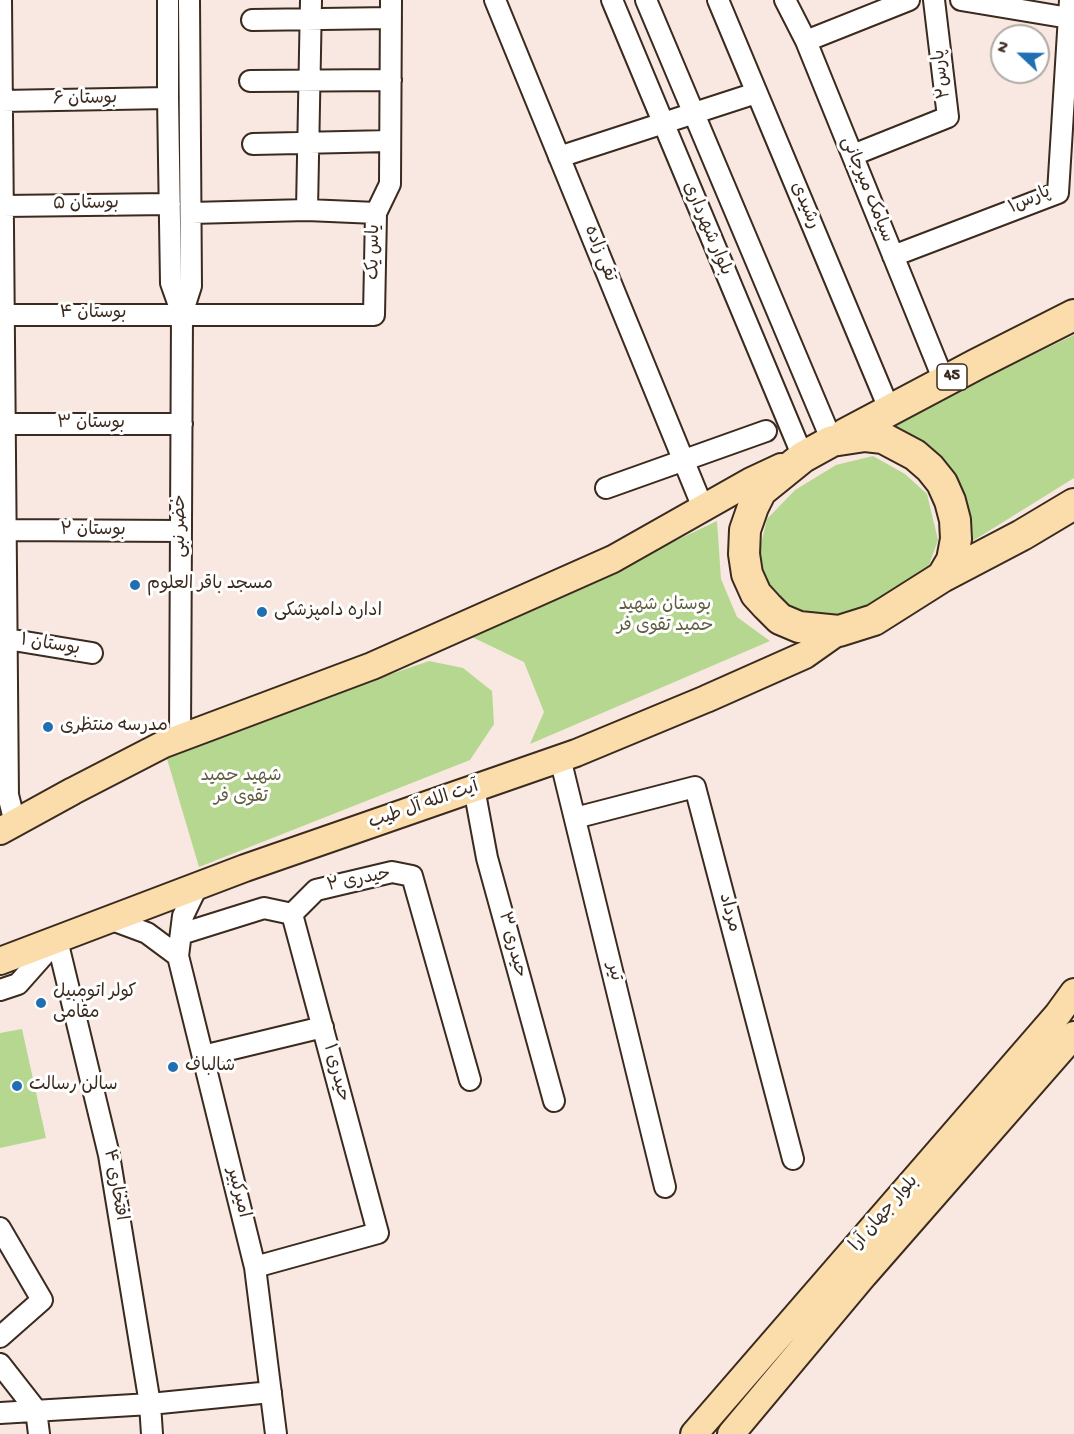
<!DOCTYPE html>
<html>
<head>
<meta charset="utf-8">
<style>
  body { margin:0 }
  #map { position:relative; width:1074px; height:1434px; overflow:hidden; background:#f8e8e1; font-family:"Gochi Hand",sans-serif }
  canvas { display:block }
  .north { position:absolute; left:990px; top:24px; width:60px; height:60px; box-sizing:border-box; background:#fff; border:2px solid #b1aaa5; border-radius:50%; rotate:292deg; font-size:16px; font-weight:700; line-height:24px; text-align:center; color:#3b2a1e }
  .north::after { content:''; display:block; margin:auto; width:21px; height:27px; background:#1f6fb2; clip-path:polygon(50% 0,100% 100%,50% 72%,0 100%) }
</style>
</head>
<body>
<div id="map">
<canvas width="1074" height="1434"></canvas>
<div class="north">N</div>
</div>
<script>
const context = document.querySelector('canvas').getContext('2d');
context.lineJoin = 'round';
function fill(path, color) {
  context.fillStyle = color;
  context.fill(path, 'evenodd');
}
function poly(rows) {
  const path = new Path2D();
  for (const r of rows) {
    path.moveTo(r[0], r[1]);
    for (let i = 2; i < r.length; i += 2) path.lineTo(r[i], r[i + 1]);
  }
  return path;
}
function trace(path, color, width, dash) {
  context.strokeStyle = color;
  context.lineWidth = width;
  context.lineCap = dash ? 'butt' : 'round';
  context.setLineDash(dash || []);
  context.stroke(path);
}
function write(font, color, halo, rows, align = 'center') {
  context.font = font + ' "Gochi Hand","Playpen Sans Arabic",sans-serif';
  context.lineWidth = 6;
  context.setLineDash([]);
  context.textBaseline = 'middle';
  context.strokeStyle = halo;
  context.fillStyle = color;
  for (const [text, x, y, turn = 0] of rows) {
    context.save();
    context.translate(x, y);
    context.rotate((+turn || 0) * Math.PI / 180);
    context.textAlign = isNaN(turn) ? turn : align;
    if (halo) context.strokeText(text, 0, 0);
    context.fillText(text, 0, 0);
    context.restore();
  }
}
const green = poly([
  [1074,335,1074,478,963,547,960,485,928,451,883,427],
  [873,456,905,474,927,494,938,540,928,568,895,596,856,612,821,616,791,610,768,589,758,557,767,519,795,490,836,465],
  [717,521,721,579,737,617,770,641,530,744,544,712,524,662,472,637],
  [429,661,463,668,492,691,494,724,470,760,199,867,165,752],
  [22,1029,46,1138,0,1148,0,1033]
]);
const minor = poly([
  [1,0,8,795,15,823],
  [168,0,168,98,171,283,182,314,191,286,189,0],
  [311,0,307,210,376,213],
  [495,0,703,508],
  [612,0,803,457],
  [646,0,832,441],
  [718,0,890,411],
  [785,0,806,41,944,381],
  [961,0,1069,18],
  [252,20,391,18],
  [806,41,909,0],
  [250,81,391,80],
  [2,101,168,98],
  [253,144,390,141],
  [853,155,948,117,934,0],
  [559,157,756,93],
  [3,206,170,204],
  [191,213,307,210],
  [893,256,1058,193,1070,0],
  [4,315,374,315,376,213,390,184,391,0],
  [0,424,182,424],
  [606,488,766,431],
  [6,530,181,531],
  [7,639,92,653],
  [180,738,182,314],
  [560,758,665,1187],
  [474,788,487,858,554,1101],
  [575,818,695,787,793,1159],
  [292,914,316,890,392,872,412,876,470,1080],
  [112,920,147,933,178,956,183,916,197,887],
  [181,934,264,908,292,914],
  [57,940,109,1155,150,1404,152,1434],
  [178,956,255,1267,276,1434],
  [0,990,18,984,57,940],
  [203,1056,323,1027],
  [0,1228,42,1300,0,1337],
  [255,1267,378,1233,292,914],
  [0,1364,36,1410,39,1434],
  [0,1413,150,1404,271,1392]
]);
const major = poly([
  [0,831,73,791,164,744,372,666,613,559,751,481,781,467],
  [0,961,245,868,576,753,706,699,805,655,839,631],
  [694,1434,1058,1014,1074,992],
  [731,1434,864,1275,1074,1035]
]);
const highway = poly([
  [845,434,977,364,1074,315],
  [865,436,883,438,915,455,930,468,942,483,950,501,955,520,956,539,952,560,942,577,874,620,839,631,799,627,780,619,767,606,756,594,747,574,744,554,745,530,753,507,761,491,803,457,832,441,865,436],
  [942,577,1022,535,1074,504]
]);
const markers = [
  [135,585,6,"#1f6fb2"],
  [262,612,6,"#1f6fb2"],
  [48,727,6,"#1f6fb2"],
  [41,1003,6,"#1f6fb2"],
  [173,1067,6,"#1f6fb2"],
  [17,1086,6,"#1f6fb2"]
];
const shields = [
  [952,377,30]
];
const shieldNames = [
  ["45",952,377]
];
const streetNames = [
  ["پارس۲",943,74,-97],
  ["بوستان ۶",85,100,-1],
  ["سیامک میرجانی",866,190,68],
  ["پارس۱",1030,201,-24],
  ["بوستان ۵",86,205,-1],
  ["رشیدی",804,206,67],
  ["بلوار شهرداری",706,229,67],
  ["یاس یک",375,252,-89],
  ["تقی زاده",599,254,68],
  ["بوستان ۴",93,314],
  ["بوستان ۳",91,424],
  ["خضر نبی",181,526,-90],
  ["بوستان ۲",93,531],
  ["بوستان ۱",50,646,9],
  ["آیت الله آل طیب",424,806,-19],
  ["حیدری ۲",359,881,-11],
  ["مرداد",728,913,75],
  ["حیدری ۳",511,945,75],
  ["تیر",613,972,76],
  ["حیدری ۱",335,1073,75],
  ["افتخاری ۴",114,1185,80],
  ["امیرکبیر",237,1193,76],
  ["بلوار جهان آرا",885,1214,-49]
];
const poiNames = [
  ["مسجد باقر العلوم",147,585],
  ["اداره دامپزشکی",274,612],
  ["مدرسه منتظری",60,727],
  ["کولر اتومبیل",53,993],
  ["مقامی",53,1014],
  ["شالباف",185,1067],
  ["سالن رسالت",29,1086]
];
const parkNames = [
  ["بوستان شهید",665,606],
  ["حمید تقوی فر",665,627],
  ["شهید حمید",241,777],
  ["تقوی فر",241,798]
];
fill(green, '#b5d790');
trace(minor, '#3b2a1e', 24);
trace(major, '#3b2a1e', 30);
trace(highway, '#3b2a1e', 34);
trace(minor, '#fff', 20);
trace(major, '#faddab', 26);
trace(highway, '#faddab', 30);
for (const [x, y, r, color] of markers) {
  const dot = new Path2D();
  dot.arc(x, y, r, 0, 2 * Math.PI);
  context.fillStyle = color;
  context.fill(dot);
  trace(dot, '#fff', 2);
}
for (const [x, y, w] of shields) {
  const box = new Path2D();
  box.roundRect(x - w / 2, y - 13, w, 26, 4.5);
  context.fillStyle = '#fff';
  context.fill(box);
  trace(box, '#3b2a1e', 1.5);
}
write('bold 16px', '#3b2a1e', null, shieldNames);
write('18px', '#3b2a1e', '#fff', streetNames);
write('18px', '#3b2a1e', '#fff', poiNames, 'left');
write('18px', '#605e40', '#fff', parkNames);
</script>
</body>
</html>
